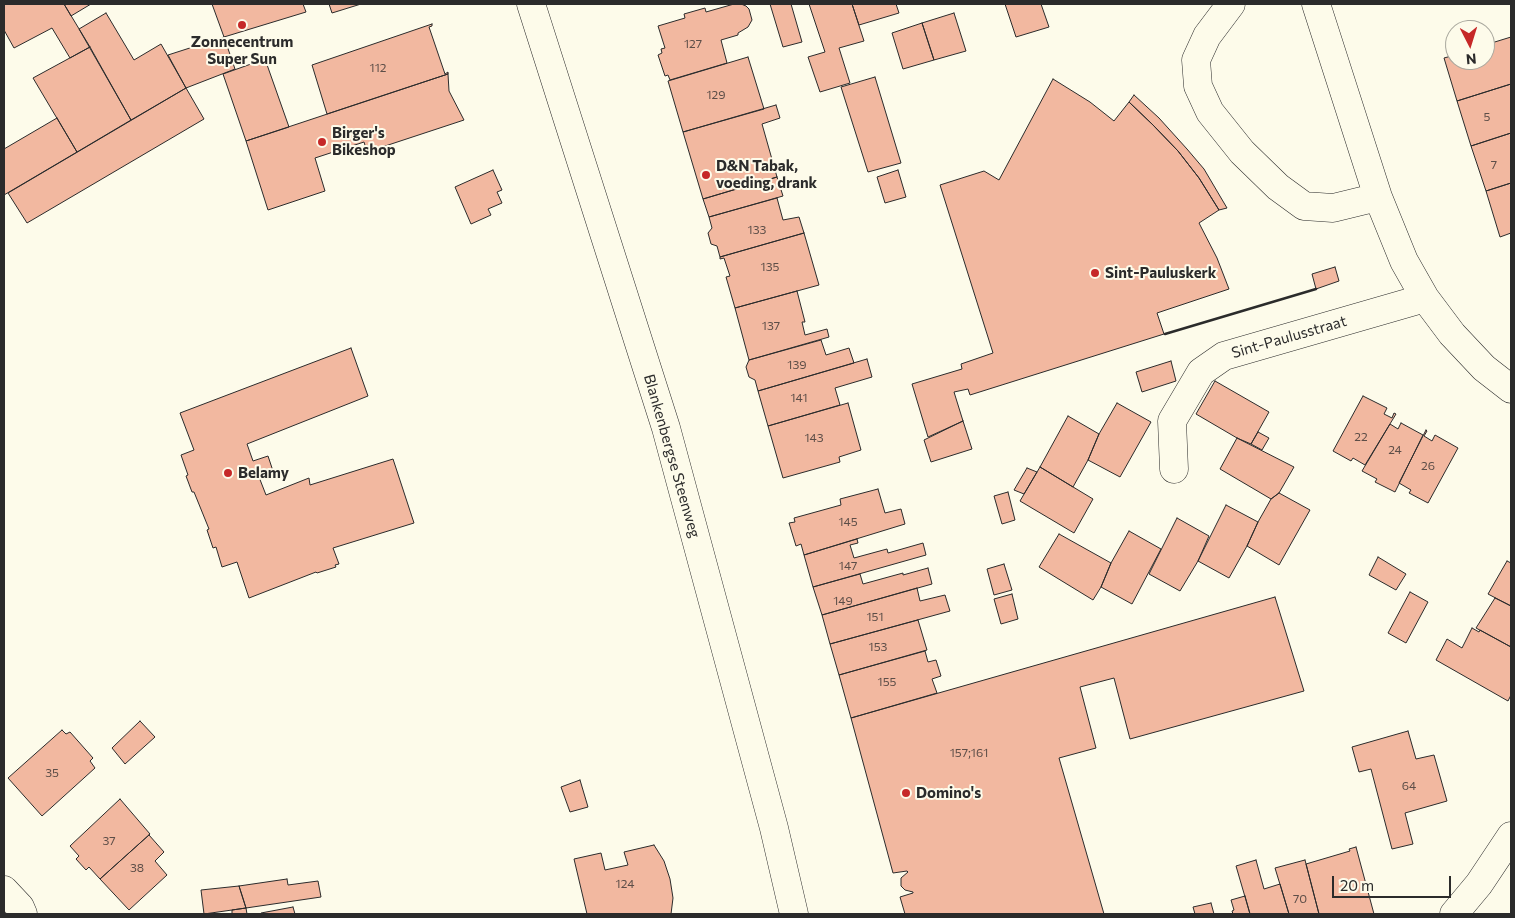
<!DOCTYPE html>
<html>
<head>
<meta charset="utf-8">
<style>
  body { margin:0 }
  #map { position:relative; width:1515px; height:918px; overflow:hidden; background:#fdfbea; font-family:Commissioner,sans-serif }
  canvas { display:block }
  .frame { position:absolute; inset:0; border:5px solid #2b2b2b; pointer-events:none }
  .north { position:absolute; left:1445px; top:20px; width:50px; height:50px; box-sizing:border-box; background:#fdfbea; border:1px solid #a9a89e; border-radius:50%; rotate:175deg; font-size:14px; font-weight:700; line-height:20px; text-align:center; color:#2b2b2b }
  .north::after { content:''; display:block; margin:auto; width:18px; height:22px; background:#c62828; clip-path:polygon(50% 0,100% 100%,50% 72%,0 100%) }
  .scale { position:absolute; left:1332px; top:876px; width:119px; height:22px; box-sizing:border-box; border:2px solid #2b2b2b; border-top:0; padding-left:6px; font-size:15px; line-height:18px; white-space:nowrap; color:#2b2b2b; -webkit-text-stroke:4px #fdfbea; paint-order:stroke }
</style>
</head>
<body>
<div id="map">
<canvas width="1515" height="918"></canvas>
<div class="frame"></div>
<div class="north">N</div>
<div class="scale">20 m</div>
</div>
<script>
const context = document.querySelector('canvas').getContext('2d');
context.lineJoin = 'round';
function fill(path, color) {
  context.fillStyle = color;
  context.fill(path, 'evenodd');
}
function poly(rows) {
  const path = new Path2D();
  for (const r of rows) {
    path.moveTo(r[0], r[1]);
    for (let i = 2; i < r.length; i += 2) path.lineTo(r[i], r[i + 1]);
  }
  return path;
}
function trace(path, color, width, dash) {
  context.strokeStyle = color;
  context.lineWidth = width;
  context.lineCap = dash ? 'butt' : 'round';
  context.setLineDash(dash || []);
  context.stroke(path);
}
function write(font, color, halo, rows, align = 'center') {
  context.font = font + ' Commissioner,sans-serif';
  context.lineWidth = 4;
  context.setLineDash([]);
  context.textBaseline = 'middle';
  context.strokeStyle = halo;
  context.fillStyle = color;
  for (const [text, x, y, turn = 0] of rows) {
    context.save();
    context.translate(x, y);
    context.rotate((+turn || 0) * Math.PI / 180);
    context.textAlign = isNaN(turn) ? turn : align;
    if (halo) context.strokeText(text, 0, 0);
    context.fillText(text, 0, 0);
    context.restore();
  }
}
const building = poly([
  [4,4,64,4,90,47,70,58,52,28,14,48,4,30,4,4],
  [64,4,91,4,71,16,64,4],
  [212,4,303,4,306,12,224,37,212,4],
  [329,4,361,4,332,13,329,4],
  [734,4,741,4,746,6,749,9,752,20,748,27,738,33,738,35,721,40,727,63,670,80,668,75,665,76,658,55,662,53,661,49,665,48,658,26,685,18,684,14,705,8,706,12,734,4],
  [770,4,791,4,802,42,783,47,770,4],
  [809,4,852,4,864,41,839,48,850,83,820,92,808,57,825,52,809,4],
  [852,4,896,4,899,13,859,25,852,4],
  [1005,4,1041,4,1049,27,1016,37,1005,4],
  [106,13,134,60,161,44,186,88,131,120,79,29,106,13],
  [954,13,966,51,934,60,922,23,954,13],
  [922,23,934,60,903,69,892,33,922,23],
  [432,24,432,26,429,27,445,74,448,72,448,74,327,114,312,65,432,24],
  [224,37,235,69,186,88,168,55,224,37],
  [1511,37,1511,84,1457,101,1444,58,1455,55,1455,60,1485,60,1485,45,1511,37],
  [90,47,131,120,77,152,33,78,90,47],
  [748,57,764,109,683,132,668,81,748,57],
  [265,59,289,127,246,141,223,74,265,59],
  [448,74,449,91,464,120,367,152,364,142,315,158,325,191,268,210,246,141,448,74],
  [875,77,901,163,868,172,841,87,875,77],
  [1053,79,1090,102,1114,121,1129,102,1153,125,1178,151,1199,178,1219,210,1199,223,1217,258,1229,289,1157,313,1164,334,970,395,968,389,954,392,963,421,928,437,912,384,962,369,961,364,993,353,940,185,984,171,999,180,1053,79],
  [1511,84,1511,133,1471,146,1457,101,1511,84],
  [186,88,204,119,27,223,8,193,186,88],
  [1134,95,1159,118,1187,149,1204,169,1227,208,1219,210,1199,178,1178,151,1153,125,1129,102,1134,95],
  [776,105,780,118,762,124,777,177,703,199,683,132,776,105],
  [57,118,77,152,4,195,4,149,57,118],
  [1511,133,1511,183,1486,191,1471,146,1511,133],
  [493,170,502,190,497,192,502,203,488,209,491,215,471,224,455,187,493,170],
  [898,170,906,197,885,203,877,177,898,170],
  [777,177,783,196,709,217,703,199,777,177],
  [1511,183,1511,233,1500,237,1486,191,1511,183],
  [777,198,783,220,799,217,804,233,720,257,717,246,711,244,708,233,712,228,709,217,777,198],
  [804,233,819,285,735,308,726,277,730,276,724,258,720,259,720,257,804,233],
  [1335,267,1339,281,1316,289,1312,274,1335,267],
  [797,291,805,322,802,322,805,335,827,329,829,337,749,360,735,308,797,291],
  [821,340,826,355,849,348,854,363,758,391,755,380,749,377,746,367,749,360,821,340],
  [351,348,368,396,247,444,253,461,268,456,273,471,259,477,266,495,309,478,310,485,393,459,414,523,333,548,339,564,335,565,336,567,317,573,316,572,249,598,237,562,222,567,216,547,213,548,207,530,209,529,194,492,192,492,186,476,188,475,181,455,194,450,180,413,351,348],
  [867,359,872,377,835,388,840,405,768,426,758,391,867,359],
  [1171,361,1176,381,1142,392,1136,372,1171,361],
  [1215,381,1269,412,1251,444,1237,438,1196,414,1215,381],
  [1363,396,1387,408,1384,414,1392,418,1394,413,1396,414,1365,465,1353,458,1351,461,1333,451,1363,396],
  [848,403,861,450,839,457,840,462,783,478,768,426,848,403],
  [1117,403,1151,422,1120,477,1088,460,1099,434,1117,403],
  [1068,416,1099,434,1088,460,1073,487,1040,467,1068,416],
  [963,421,972,449,931,462,924,440,963,421],
  [1401,423,1423,435,1395,492,1375,482,1377,479,1362,471,1390,424,1398,429,1401,423],
  [1426,430,1427,431,1424,436,1432,441,1435,435,1458,448,1428,503,1409,493,1411,490,1399,483,1426,430],
  [1258,432,1269,438,1262,450,1251,444,1258,432],
  [1237,438,1294,467,1279,493,1271,499,1220,469,1237,438],
  [1040,467,1093,499,1074,533,1020,501,1040,467],
  [1027,468,1037,472,1024,494,1014,490,1027,468],
  [878,489,885,513,901,509,905,524,804,555,801,544,796,546,789,523,795,522,794,518,841,505,840,499,878,489],
  [1008,492,1015,520,1002,524,994,496,1008,492],
  [1279,493,1310,510,1279,565,1247,546,1258,522,1271,499,1279,493],
  [1226,505,1258,522,1247,546,1229,578,1198,561,1226,505],
  [1177,518,1209,536,1198,561,1180,591,1149,574,1177,518],
  [1129,531,1161,549,1132,604,1101,587,1111,563,1129,531],
  [1059,534,1111,563,1101,587,1093,600,1039,567,1059,534],
  [857,539,858,543,850,545,854,558,887,549,888,553,923,543,926,555,813,587,804,555,857,539],
  [1378,557,1406,574,1396,590,1369,575,1378,557],
  [1507,561,1511,563,1511,606,1488,594,1507,561],
  [1004,564,1012,590,994,595,987,569,1004,564],
  [928,568,932,584,822,615,813,587,860,574,863,584,903,573,903,575,928,568],
  [917,588,920,601,945,595,950,611,830,644,822,615,917,588],
  [1410,592,1428,602,1406,643,1388,633,1410,592],
  [1012,594,1018,619,1001,624,994,599,1012,594],
  [1275,597,1304,691,1130,739,1114,678,1080,687,1096,748,1059,758,1104,914,905,914,900,897,913,893,913,892,905,890,901,886,901,878,908,872,907,871,893,873,851,718,1275,597],
  [1495,598,1511,606,1511,647,1476,628,1495,598],
  [918,620,927,650,839,675,830,644,918,620],
  [1472,628,1479,632,1480,630,1511,647,1511,695,1508,701,1436,660,1447,639,1462,648,1472,628],
  [925,651,928,662,936,660,941,676,932,679,937,693,851,718,839,675,925,651],
  [140,721,155,737,125,764,112,748,140,721],
  [62,730,66,734,70,732,93,758,90,761,95,768,42,816,8,778,62,730],
  [1408,731,1416,759,1434,755,1447,801,1405,813,1413,844,1392,849,1371,769,1359,772,1352,747,1408,731],
  [580,780,588,807,570,812,561,787,580,780],
  [120,799,150,834,100,879,89,867,86,870,76,859,79,856,70,846,120,799],
  [149,835,164,852,155,861,167,875,129,910,100,879,149,835],
  [654,845,664,861,670,879,673,898,671,914,587,914,574,859,601,853,605,870,628,865,624,852,654,845],
  [1356,847,1374,914,1319,914,1306,864,1350,851,1349,849,1356,847],
  [1256,860,1264,889,1280,884,1289,914,1250,914,1236,866,1256,860],
  [1305,860,1319,914,1289,914,1275,868,1305,860],
  [287,879,288,885,318,881,321,897,246,908,239,886,287,879],
  [239,886,246,908,204,914,201,890,239,886],
  [1245,896,1250,914,1233,914,1232,911,1234,910,1231,900,1245,896],
  [1211,903,1214,914,1195,914,1193,907,1211,903],
  [293,907,295,914,262,914,261,913,293,907],
  [246,908,247,914,232,914,232,910,246,908]
]);
const minor = poly([
  [1231,4,1207,36,1196,60,1198,86,1210,112,1242,152,1278,187,1304,206,1333,208,1378,197],
  [1316,4,1378,197,1404,261,1425,298,1452,334,1484,368,1511,389],
  [1174,469,1172,421,1201,372,1224,356,1425,298],
  [4,890,20,907,23,914],
  [1454,914,1479,884,1511,836]
]);
const secondary = poly([
  [531,4,666,428,774,828,794,914]
]);
const wall = poly([
  [1165,334,1316,289]
]);
const markers = [
  [242,25,5,"#c62828"],
  [322,142,5,"#c62828"],
  [706,175,5,"#c62828"],
  [1095,273,5,"#c62828"],
  [228,473,5,"#c62828"],
  [906,793,5,"#c62828"]
];
const numberNames = [
  ["127",693,44],
  ["112",378,68],
  ["129",716,95],
  ["5",1487,117],
  ["7",1494,165],
  ["133",757,230],
  ["135",770,267],
  ["137",771,326],
  ["139",797,365],
  ["141",799,398],
  ["22",1361,437],
  ["143",814,438],
  ["24",1395,450],
  ["26",1428,466],
  ["145",848,522],
  ["147",848,566],
  ["149",843,601],
  ["151",875,617],
  ["153",878,647],
  ["155",887,682],
  ["157;161",969,753],
  ["35",52,773],
  ["64",1409,786],
  ["37",109,841],
  ["38",137,868],
  ["124",625,884],
  ["70",1300,899]
];
const poiNames = [
  ["Zonnecentrum",242,42,"center"],
  ["Super Sun",242,59,"center"],
  ["Birger's",332,133],
  ["Bikeshop",332,150],
  ["D&N Tabak,",716,166],
  ["voeding, drank",716,183],
  ["Sint-Pauluskerk",1105,273],
  ["Belamy",238,473],
  ["Domino's",916,793]
];
const streetNames = [
  ["Sint-Paulusstraat",1289,337,-16],
  ["Blankenbergse Steenweg",672,456,74]
];
fill(building, '#f2b8a0');
trace(building, '#2b2b2b', 1);
trace(minor, '#2b2b2b', 29);
trace(secondary, '#2b2b2b', 29);
trace(minor, '#fdfbea', 28);
trace(secondary, '#fdfbea', 28);
trace(wall, '#2b2b2b', 2.5);
for (const [x, y, r, color] of markers) {
  const dot = new Path2D();
  dot.arc(x, y, r, 0, 2 * Math.PI);
  context.fillStyle = color;
  context.fill(dot);
  trace(dot, '#fdfbea', 2);
}
write('12px', '#5d4e48', null, numberNames);
write('bold 15px', '#2b2b2b', '#fdfbea', poiNames, 'left');
write('15px', '#2b2b2b', '#fdfbea', streetNames);
</script>
</body>
</html>
